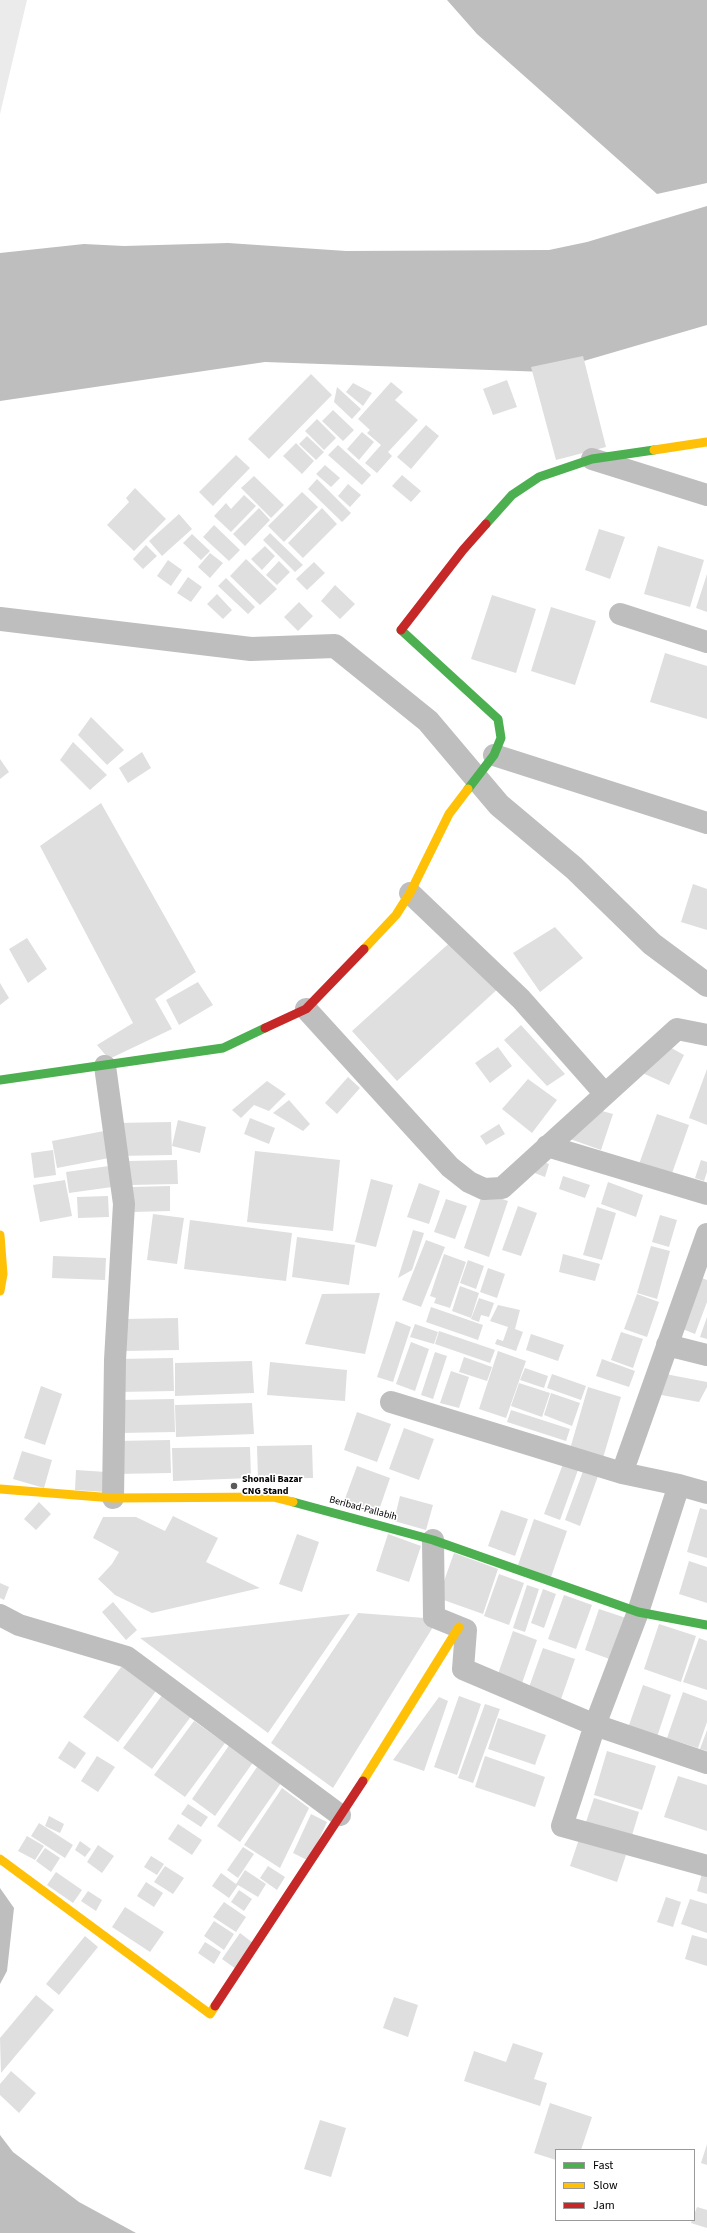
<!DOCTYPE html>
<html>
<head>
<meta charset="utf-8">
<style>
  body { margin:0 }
  #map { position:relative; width:707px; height:2233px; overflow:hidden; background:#fff; font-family:"Source Sans 3",sans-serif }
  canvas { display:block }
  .legend { position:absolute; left:555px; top:2149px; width:140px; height:72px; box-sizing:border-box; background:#fff; border:1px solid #999; margin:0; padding:5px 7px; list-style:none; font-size:12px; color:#000 }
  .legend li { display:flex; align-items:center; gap:8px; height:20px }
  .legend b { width:20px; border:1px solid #999 }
</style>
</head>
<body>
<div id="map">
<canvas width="707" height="2233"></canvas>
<ul class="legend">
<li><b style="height:5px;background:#4caf50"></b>Fast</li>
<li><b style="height:5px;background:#ffc107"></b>Slow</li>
<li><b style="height:5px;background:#c62828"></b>Jam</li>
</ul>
</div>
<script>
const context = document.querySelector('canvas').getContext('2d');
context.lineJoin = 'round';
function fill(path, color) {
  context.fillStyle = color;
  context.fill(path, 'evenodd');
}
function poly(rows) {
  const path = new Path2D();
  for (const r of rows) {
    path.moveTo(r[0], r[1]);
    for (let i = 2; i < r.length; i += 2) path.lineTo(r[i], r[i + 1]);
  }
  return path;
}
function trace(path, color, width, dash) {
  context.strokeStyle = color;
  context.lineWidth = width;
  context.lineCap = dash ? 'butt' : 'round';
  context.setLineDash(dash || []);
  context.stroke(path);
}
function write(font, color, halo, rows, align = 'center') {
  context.font = font + ' "Source Sans 3",sans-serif';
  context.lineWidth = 3.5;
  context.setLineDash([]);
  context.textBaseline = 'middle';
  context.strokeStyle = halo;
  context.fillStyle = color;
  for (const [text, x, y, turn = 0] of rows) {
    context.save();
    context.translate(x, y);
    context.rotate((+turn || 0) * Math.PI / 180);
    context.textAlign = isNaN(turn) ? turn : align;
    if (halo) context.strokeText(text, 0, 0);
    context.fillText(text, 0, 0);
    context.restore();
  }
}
const green = poly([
  [0,0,27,0,0,114]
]);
const water = poly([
  [447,0,707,0,707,183,657,194,477,34],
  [707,206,707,325,546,372,265,362,0,401,0,253,84,244,124,246,228,243,346,251,549,250,587,242],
  [0,1888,14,1908,7,1971,0,1984],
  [0,2135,13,2152,79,2202,136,2233,0,2233]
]);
const canal = poly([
  [0,619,251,649,335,646,428,721,499,805,574,868,652,944,707,985]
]);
const building = poly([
  [583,356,606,447,556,460,531,367],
  [311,374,332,395,269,459,248,439],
  [507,380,517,407,493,415,483,389],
  [391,382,403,392,395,400,418,420,388,452,392,456,377,473,365,463,381,445,367,433,370,430,358,419],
  [353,383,372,393,363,406,346,392],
  [337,387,361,409,352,419,334,402],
  [333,410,354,430,343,441,322,421],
  [317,419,336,438,324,450,305,431],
  [426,425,439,436,411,469,397,457],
  [362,432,374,442,359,460,347,449],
  [307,436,324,452,316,460,299,444],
  [296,443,314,461,302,474,283,456],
  [338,445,371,475,362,485,328,455],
  [236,455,250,468,213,506,199,492],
  [325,465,340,478,331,487,316,474],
  [402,475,421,491,411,502,392,486],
  [254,476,284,505,271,518,241,488],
  [317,479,351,513,342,522,308,489],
  [348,484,361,495,350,507,338,496],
  [135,488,166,519,134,551,107,525,129,502,126,498],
  [302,492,318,507,284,542,268,526],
  [244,495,256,506,231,532,214,516,226,503,231,509],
  [259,508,270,520,245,546,233,534],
  [322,508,337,524,303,558,288,543],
  [179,514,192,529,162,556,149,541],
  [214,525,240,550,229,561,203,537],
  [599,529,625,537,610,579,585,570],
  [270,533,303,565,295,572,263,540],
  [192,534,210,551,201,560,183,543],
  [146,545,157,556,143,569,133,559],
  [265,546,275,556,262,570,251,559],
  [658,546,704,560,690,607,644,594],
  [210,553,223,563,210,578,198,567],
  [246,559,277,589,260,605,230,576],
  [168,560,182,570,171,586,157,576],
  [279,561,290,572,277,585,266,575],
  [314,562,325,573,307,590,296,579],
  [707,574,707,612,696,608],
  [188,577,202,587,191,602,177,593],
  [226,578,255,607,248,614,218,586],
  [335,585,355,604,340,619,321,601],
  [217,594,232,610,223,619,207,604],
  [492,595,536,609,516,673,471,659],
  [299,602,313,616,298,631,284,617],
  [551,607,596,621,575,685,531,671],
  [665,653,707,666,707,719,650,702],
  [91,717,124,750,107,765,78,735],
  [73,742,107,775,90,790,60,760],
  [142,752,151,768,128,783,119,768],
  [0,759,9,772,0,779],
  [101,803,196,972,155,999,172,1029,109,1059,97,1045,133,1023,40,846],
  [693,884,707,889,707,930,681,922],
  [555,927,583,958,540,992,513,953],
  [456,937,501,986,397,1081,352,1031],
  [27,938,47,969,28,983,9,949],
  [198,982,213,1005,179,1025,166,1000],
  [0,983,9,998,0,1005],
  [521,1025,565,1074,547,1086,504,1040],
  [666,1045,684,1055,669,1085,638,1071],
  [498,1047,512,1066,490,1083,475,1063],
  [707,1069,707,1125,689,1118],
  [348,1077,360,1088,337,1114,325,1103],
  [528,1079,557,1100,532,1133,502,1109],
  [267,1081,286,1094,269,1111,254,1105,241,1118,232,1110],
  [289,1100,310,1124,303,1131,273,1113],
  [595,1109,613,1114,601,1150,570,1139],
  [657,1114,689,1125,670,1179,638,1167],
  [250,1118,275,1128,269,1144,244,1134],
  [178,1120,206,1127,200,1153,172,1146],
  [171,1122,172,1155,117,1156,116,1123],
  [499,1124,505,1134,486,1145,480,1136],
  [104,1131,109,1158,57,1168,52,1141],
  [53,1150,56,1175,34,1178,31,1153],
  [255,1151,340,1160,333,1231,247,1222],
  [536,1159,549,1164,545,1177,532,1172],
  [177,1160,178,1184,130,1185,129,1161],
  [701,1160,707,1162,707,1172,704,1181,695,1178],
  [116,1165,119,1186,69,1193,66,1172],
  [563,1176,590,1185,585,1198,559,1189],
  [371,1179,393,1185,376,1247,355,1242],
  [65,1180,72,1216,40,1222,33,1185],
  [608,1182,643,1195,636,1217,601,1204],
  [419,1183,440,1191,429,1224,407,1217],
  [170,1186,170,1211,132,1212,132,1187],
  [483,1192,508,1201,489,1257,464,1248],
  [108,1196,109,1217,78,1218,77,1197],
  [446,1199,467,1206,455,1239,434,1232],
  [518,1206,537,1213,521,1256,502,1250],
  [597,1207,616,1213,602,1260,583,1255],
  [153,1214,184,1218,177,1264,147,1260],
  [660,1215,677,1220,669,1247,652,1242],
  [190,1220,292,1233,286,1281,184,1269],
  [413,1230,424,1233,412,1270,398,1278],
  [297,1237,355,1245,349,1285,292,1277],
  [426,1240,445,1247,421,1307,402,1300],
  [651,1246,670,1251,657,1299,637,1293],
  [444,1254,466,1262,450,1308,434,1303,436,1298,430,1296],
  [563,1254,600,1264,595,1281,559,1272],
  [53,1256,106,1258,105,1280,52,1278],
  [468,1260,484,1266,476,1289,460,1283],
  [488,1268,505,1274,497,1298,480,1292],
  [694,1275,707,1280,707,1302,695,1334,675,1326],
  [460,1286,479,1293,471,1318,452,1311],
  [380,1293,365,1354,305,1344,322,1294],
  [637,1294,659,1302,647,1337,624,1329],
  [479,1298,494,1303,489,1317,481,1315,479,1322,471,1319],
  [498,1305,520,1310,515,1329,523,1332,516,1351,495,1344,497,1339,503,1341,508,1327,490,1321],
  [431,1307,483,1325,478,1340,426,1322],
  [707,1317,707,1339,700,1337],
  [178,1318,179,1350,124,1351,124,1319],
  [396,1321,411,1327,393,1382,377,1377],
  [415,1324,438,1332,434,1344,410,1337],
  [439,1331,495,1350,490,1363,435,1344],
  [621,1332,643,1339,633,1368,611,1360],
  [531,1334,564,1345,558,1361,526,1350],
  [411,1342,429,1349,415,1391,396,1384],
  [498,1351,526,1361,506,1418,479,1409],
  [435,1352,447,1356,433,1399,421,1395],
  [464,1357,492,1367,487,1381,459,1372],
  [173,1358,174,1391,119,1392,118,1359],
  [602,1359,635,1371,629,1387,596,1376],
  [252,1361,254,1393,175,1396,175,1363],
  [270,1362,347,1370,345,1401,267,1395],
  [525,1368,548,1376,544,1388,520,1380],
  [451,1371,469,1377,459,1408,440,1403],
  [660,1373,707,1382,707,1387,699,1402,656,1394],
  [552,1374,586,1386,581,1400,547,1388],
  [519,1383,550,1393,542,1417,511,1406],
  [41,1386,62,1394,45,1445,24,1438],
  [588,1387,621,1397,603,1458,570,1449],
  [551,1393,580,1403,572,1426,544,1415],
  [174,1399,175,1432,120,1433,119,1400],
  [252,1403,254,1434,176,1437,175,1405],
  [511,1410,570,1429,566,1441,507,1422],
  [357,1412,391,1424,377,1462,344,1450],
  [404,1428,434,1439,419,1480,389,1469],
  [170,1440,171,1473,116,1474,116,1441],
  [312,1445,313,1478,258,1479,257,1446],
  [250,1447,251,1478,173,1481,172,1448],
  [22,1451,52,1460,44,1488,13,1479],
  [563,1464,578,1470,560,1520,544,1514],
  [357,1466,390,1478,377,1516,343,1504],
  [76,1470,106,1472,105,1492,75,1490],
  [583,1471,598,1476,580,1526,565,1520],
  [400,1496,433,1505,426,1530,394,1521],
  [39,1502,51,1514,36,1530,24,1519],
  [700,1508,707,1510,707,1558,687,1552],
  [501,1510,528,1519,515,1556,488,1546],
  [173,1516,218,1538,206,1562,260,1588,152,1613,115,1595,98,1579,112,1564,119,1552,93,1538,103,1517,136,1517,165,1531],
  [534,1519,567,1531,551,1577,518,1565],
  [297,1534,319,1542,302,1592,279,1584],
  [388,1534,421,1546,409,1582,376,1571],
  [454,1553,498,1569,483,1614,438,1598],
  [689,1561,707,1567,707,1603,679,1594],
  [499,1574,524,1583,509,1625,484,1616],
  [0,1583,9,1587,4,1600,0,1598],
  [527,1585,539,1589,525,1632,513,1628],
  [543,1589,556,1594,544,1628,531,1623],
  [564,1595,592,1605,576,1649,548,1639],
  [113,1602,137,1630,126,1640,102,1612],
  [599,1609,626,1618,612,1660,585,1650],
  [358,1613,438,1619,333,1788,271,1743],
  [350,1614,268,1733,140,1638],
  [659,1624,696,1636,681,1682,644,1669],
  [513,1631,537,1640,521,1686,497,1677],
  [699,1638,707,1641,707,1690,683,1682],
  [543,1648,575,1659,560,1702,528,1690],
  [125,1662,159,1687,118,1742,83,1717],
  [643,1685,671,1695,657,1737,628,1728],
  [683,1692,707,1701,707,1722,698,1748,667,1738],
  [163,1694,192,1715,152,1769,123,1748],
  [459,1696,481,1704,457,1775,434,1767],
  [439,1697,448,1701,424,1771,393,1760],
  [485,1704,500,1709,473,1783,458,1778],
  [498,1718,546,1735,535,1765,488,1749],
  [194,1721,225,1743,185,1797,154,1775],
  [707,1730,707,1751,700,1749],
  [69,1741,86,1753,75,1769,58,1758],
  [230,1744,254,1761,215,1816,192,1799],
  [607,1751,656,1766,642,1810,594,1795],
  [97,1756,115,1767,98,1792,81,1781],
  [485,1756,545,1777,535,1807,475,1787],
  [257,1767,281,1783,240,1842,217,1826],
  [678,1776,707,1785,707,1831,664,1817],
  [282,1788,309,1808,280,1868,244,1845],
  [594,1798,639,1812,630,1842,584,1828],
  [188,1804,208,1817,201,1827,181,1814],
  [311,1814,327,1822,309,1861,293,1853],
  [49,1816,64,1824,60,1833,45,1826],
  [39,1823,73,1845,65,1858,31,1836],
  [178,1824,202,1840,192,1855,168,1839],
  [27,1836,44,1846,35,1860,18,1851],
  [579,1839,626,1855,617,1882,570,1866],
  [80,1841,91,1849,85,1857,75,1850],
  [98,1845,114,1856,102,1873,87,1862],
  [243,1847,254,1854,238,1878,227,1870],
  [45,1848,60,1858,51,1872,36,1861],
  [151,1856,164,1864,157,1875,144,1867],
  [165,1866,184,1878,173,1894,154,1882],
  [268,1866,285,1877,277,1890,260,1878],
  [245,1870,266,1884,258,1897,238,1885,229,1898,212,1886,221,1873,236,1884],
  [703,1870,707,1872,707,1894,697,1891],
  [56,1872,82,1890,73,1903,47,1885],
  [146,1882,163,1893,154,1907,137,1896],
  [239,1890,252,1899,244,1911,231,1902],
  [88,1891,102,1900,96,1911,81,1901],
  [666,1897,681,1902,673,1927,657,1922],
  [690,1899,707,1904,707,1933,681,1924],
  [224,1902,246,1917,236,1932,213,1917],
  [125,1907,164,1932,150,1952,112,1927],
  [214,1921,234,1934,224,1950,204,1936],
  [240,1933,253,1943,236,1969,222,1959],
  [692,1935,707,1939,707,1966,685,1959],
  [85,1936,98,1947,59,1995,46,1984],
  [205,1942,221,1952,214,1964,198,1953],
  [36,1995,54,2010,1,2073,0,2038],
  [394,1997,418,2005,408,2037,383,2028],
  [513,2043,543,2053,534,2079,547,2083,540,2106,464,2081,474,2051,506,2062],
  [11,2071,36,2093,19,2113,0,2095,0,2084],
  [550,2103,592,2117,581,2150,556,2150,556,2160,534,2153],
  [320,2120,346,2128,331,2177,304,2169],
  [707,2144,707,2165,701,2163],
  [697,2207,707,2210,707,2228,691,2223]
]);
const street = poly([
  [592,459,707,495],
  [620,614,707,642],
  [494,755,707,823],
  [410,893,521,999,605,1094],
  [306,1009,450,1167,469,1182,484,1189,502,1188,677,1029,707,1035],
  [105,1066,124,1204,115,1360,113,1498],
  [547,1146,707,1194],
  [667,1345,707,1355],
  [391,1402,622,1473,679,1485,707,1493],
  [622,1473,707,1234],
  [679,1485,638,1612,595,1725,562,1826,707,1866],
  [433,1540,434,1617,466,1630,463,1669,595,1725,707,1763],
  [0,1615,19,1625,127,1657,340,1815]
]);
const fast = poly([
  [486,524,512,495,539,477,592,459,654,450],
  [401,630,498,719,501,738,494,755,468,789],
  [0,1080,223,1048,265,1028],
  [293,1502,433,1540,638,1612,707,1625]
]);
const slow = poly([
  [654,450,707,442],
  [364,949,396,915,410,893,449,814,468,789],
  [0,1235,3,1274,0,1291],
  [0,1489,113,1498,273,1497,293,1502],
  [363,1781,459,1627],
  [0,1859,210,2014,215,2006]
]);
const jam = poly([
  [401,630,463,550,486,524],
  [265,1028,306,1009,364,949],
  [215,2006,363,1781]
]);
const markers = [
  [234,1486,4,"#595959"]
];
const poiNames = [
  ["Shonali Bazar",242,1480],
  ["CNG Stand",242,1492]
];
const streetNames = [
  ["Beribad-Pallabih",363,1509,15]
];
fill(green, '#ebebeb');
fill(water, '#bebebe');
trace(canal, '#bebebe', 24);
fill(building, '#dfdfdf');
trace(street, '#bebebe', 22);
trace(fast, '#4caf50', 9);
trace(slow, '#ffc107', 9);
trace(jam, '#c62828', 9);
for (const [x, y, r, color] of markers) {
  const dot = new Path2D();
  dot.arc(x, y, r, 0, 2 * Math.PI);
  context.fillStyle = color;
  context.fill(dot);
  trace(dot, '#fff', 1.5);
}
write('bold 10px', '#000', '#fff', poiNames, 'left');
write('10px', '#000', '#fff', streetNames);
</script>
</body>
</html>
